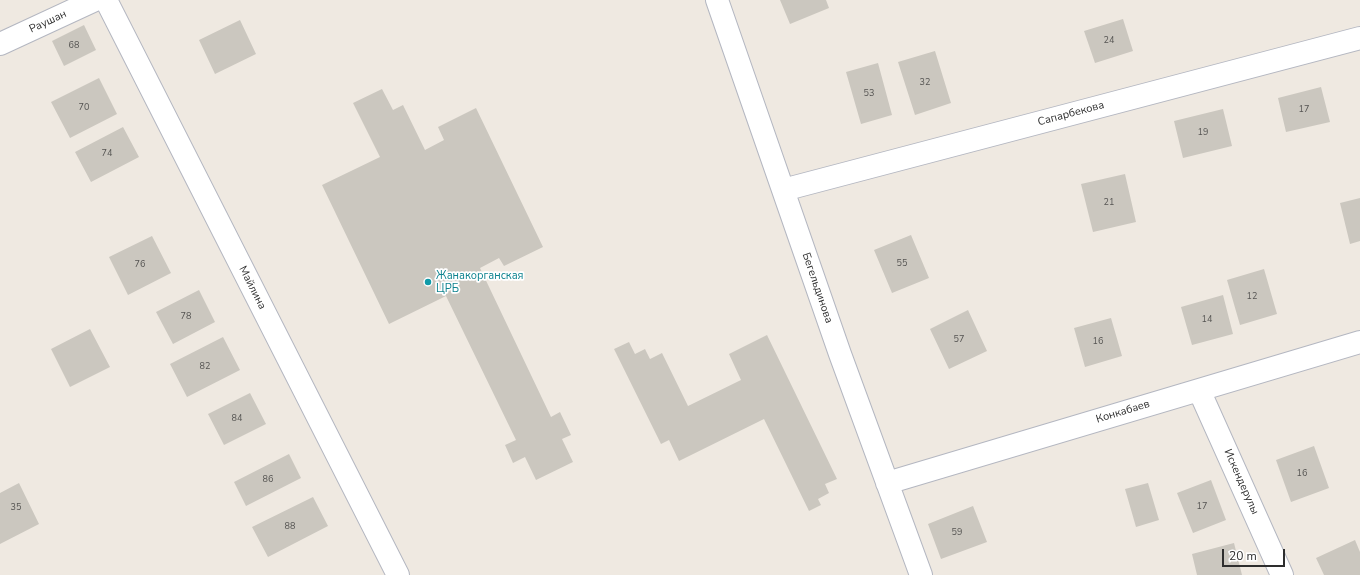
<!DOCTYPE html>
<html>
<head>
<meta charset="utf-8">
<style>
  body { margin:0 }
  #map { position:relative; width:1360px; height:575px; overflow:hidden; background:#efe9e1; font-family:"Nunito Sans",sans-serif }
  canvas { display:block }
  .scale { position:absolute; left:1222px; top:549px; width:63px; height:18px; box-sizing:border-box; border:2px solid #2e2e2e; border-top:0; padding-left:5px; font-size:12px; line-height:14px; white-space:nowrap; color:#2e2e2e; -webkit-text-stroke:3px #fff; paint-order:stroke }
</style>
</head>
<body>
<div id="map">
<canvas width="1360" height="575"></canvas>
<div class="scale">20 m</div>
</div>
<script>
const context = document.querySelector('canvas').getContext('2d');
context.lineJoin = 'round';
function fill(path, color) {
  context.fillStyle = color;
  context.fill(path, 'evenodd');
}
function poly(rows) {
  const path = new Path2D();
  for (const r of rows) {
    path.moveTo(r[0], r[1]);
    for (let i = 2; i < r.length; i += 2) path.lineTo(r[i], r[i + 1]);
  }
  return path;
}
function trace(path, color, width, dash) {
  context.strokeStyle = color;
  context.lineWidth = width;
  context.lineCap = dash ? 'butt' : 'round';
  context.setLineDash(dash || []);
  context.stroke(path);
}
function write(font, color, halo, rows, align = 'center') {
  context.font = font + ' "Nunito Sans",sans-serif';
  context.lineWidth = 3.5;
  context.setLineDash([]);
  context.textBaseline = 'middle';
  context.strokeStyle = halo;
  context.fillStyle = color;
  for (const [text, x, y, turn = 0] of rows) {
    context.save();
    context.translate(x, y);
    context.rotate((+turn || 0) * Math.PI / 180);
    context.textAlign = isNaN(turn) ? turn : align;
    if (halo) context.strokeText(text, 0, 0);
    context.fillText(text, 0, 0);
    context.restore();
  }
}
const building = poly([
  [780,0,826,0,829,8,790,24],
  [1123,19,1133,51,1095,63,1084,31],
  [240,20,256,54,215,74,199,40],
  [84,25,96,50,64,66,52,41],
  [935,51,951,103,915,115,898,62],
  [878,63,892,115,861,124,846,72],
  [99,78,117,114,70,138,51,102],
  [1321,87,1330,122,1286,132,1278,98],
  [382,89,393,110,403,105,425,150,444,140,438,127,476,108,543,247,504,266,499,258,480,268,551,417,560,412,571,435,562,439,573,462,536,480,525,457,513,463,505,445,516,440,446,296,389,324,322,185,380,157,353,103],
  [1223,109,1232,146,1183,158,1174,121],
  [123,127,139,157,91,182,75,152],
  [1125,174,1136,222,1093,232,1081,184],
  [1360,198,1360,241,1350,244,1340,203],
  [911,235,929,278,892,293,874,250],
  [152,236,171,273,128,295,109,257],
  [1264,269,1277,314,1240,325,1227,280],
  [199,290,215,322,173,344,156,312],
  [1223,295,1233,334,1192,345,1181,307],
  [968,310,987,351,949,369,930,329],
  [1111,318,1122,356,1085,367,1074,328],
  [90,329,110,367,70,387,51,349],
  [767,335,837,479,825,484,829,493,818,499,821,505,809,511,764,419,679,461,669,440,661,444,614,349,629,342,635,354,645,349,650,359,662,353,688,406,741,380,729,354],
  [223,337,240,370,187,397,170,364],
  [250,393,266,424,224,445,208,414],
  [1314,446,1329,488,1291,502,1276,460],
  [289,454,301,478,246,506,234,482],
  [1211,480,1226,520,1193,533,1177,493],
  [19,483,39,524,0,544,0,493],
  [1148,483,1159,520,1136,527,1125,489],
  [313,497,328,526,268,557,252,527],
  [973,506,987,542,941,559,928,524],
  [1355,540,1360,552,1360,575,1324,575,1316,558],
  [1234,543,1242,575,1197,575,1192,554]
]);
const minor = poly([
  [106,0,398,575],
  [717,0,840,354,921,575],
  [0,44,95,0],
  [783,190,1360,38],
  [1199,390,1282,575],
  [887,483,1360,342]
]);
const markers = [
  [428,282,4,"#0f9aa8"]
];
const numberNames = [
  ["24",1109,41],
  ["68",74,46],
  ["32",925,83],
  ["53",869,94],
  ["70",84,108],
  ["17",1304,110],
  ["19",1203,133],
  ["74",107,154],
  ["21",1109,203],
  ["55",902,264],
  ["76",140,265],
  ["12",1252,297],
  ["78",186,317],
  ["14",1207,320],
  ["57",959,340],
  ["16",1098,342],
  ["82",205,367],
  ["84",237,419],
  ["16",1302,474],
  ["86",268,480],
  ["17",1202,507],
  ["35",16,508],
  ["88",290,527],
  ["59",957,533]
];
const streetNames = [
  ["Раушан",48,22,-25],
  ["Сапарбекова",1071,114,-15],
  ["Майлина",252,288,63],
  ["Бегельдинова",817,288,71],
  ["Конкабаев",1123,412,-17],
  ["Искендерулы",1241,482,66]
];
const cultureNames = [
  ["Жанакорганская",436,276],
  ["ЦРБ",436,289]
];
fill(building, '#cbc7bf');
trace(minor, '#b4b7c1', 24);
trace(minor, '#fff', 22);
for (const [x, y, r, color] of markers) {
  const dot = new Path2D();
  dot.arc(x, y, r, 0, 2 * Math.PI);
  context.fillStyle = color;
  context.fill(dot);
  trace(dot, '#fff', 1.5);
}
write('9px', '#555452', null, numberNames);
write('11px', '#2e2e2e', '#fff', streetNames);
write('11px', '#0d838f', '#fff', cultureNames, 'left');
</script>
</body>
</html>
